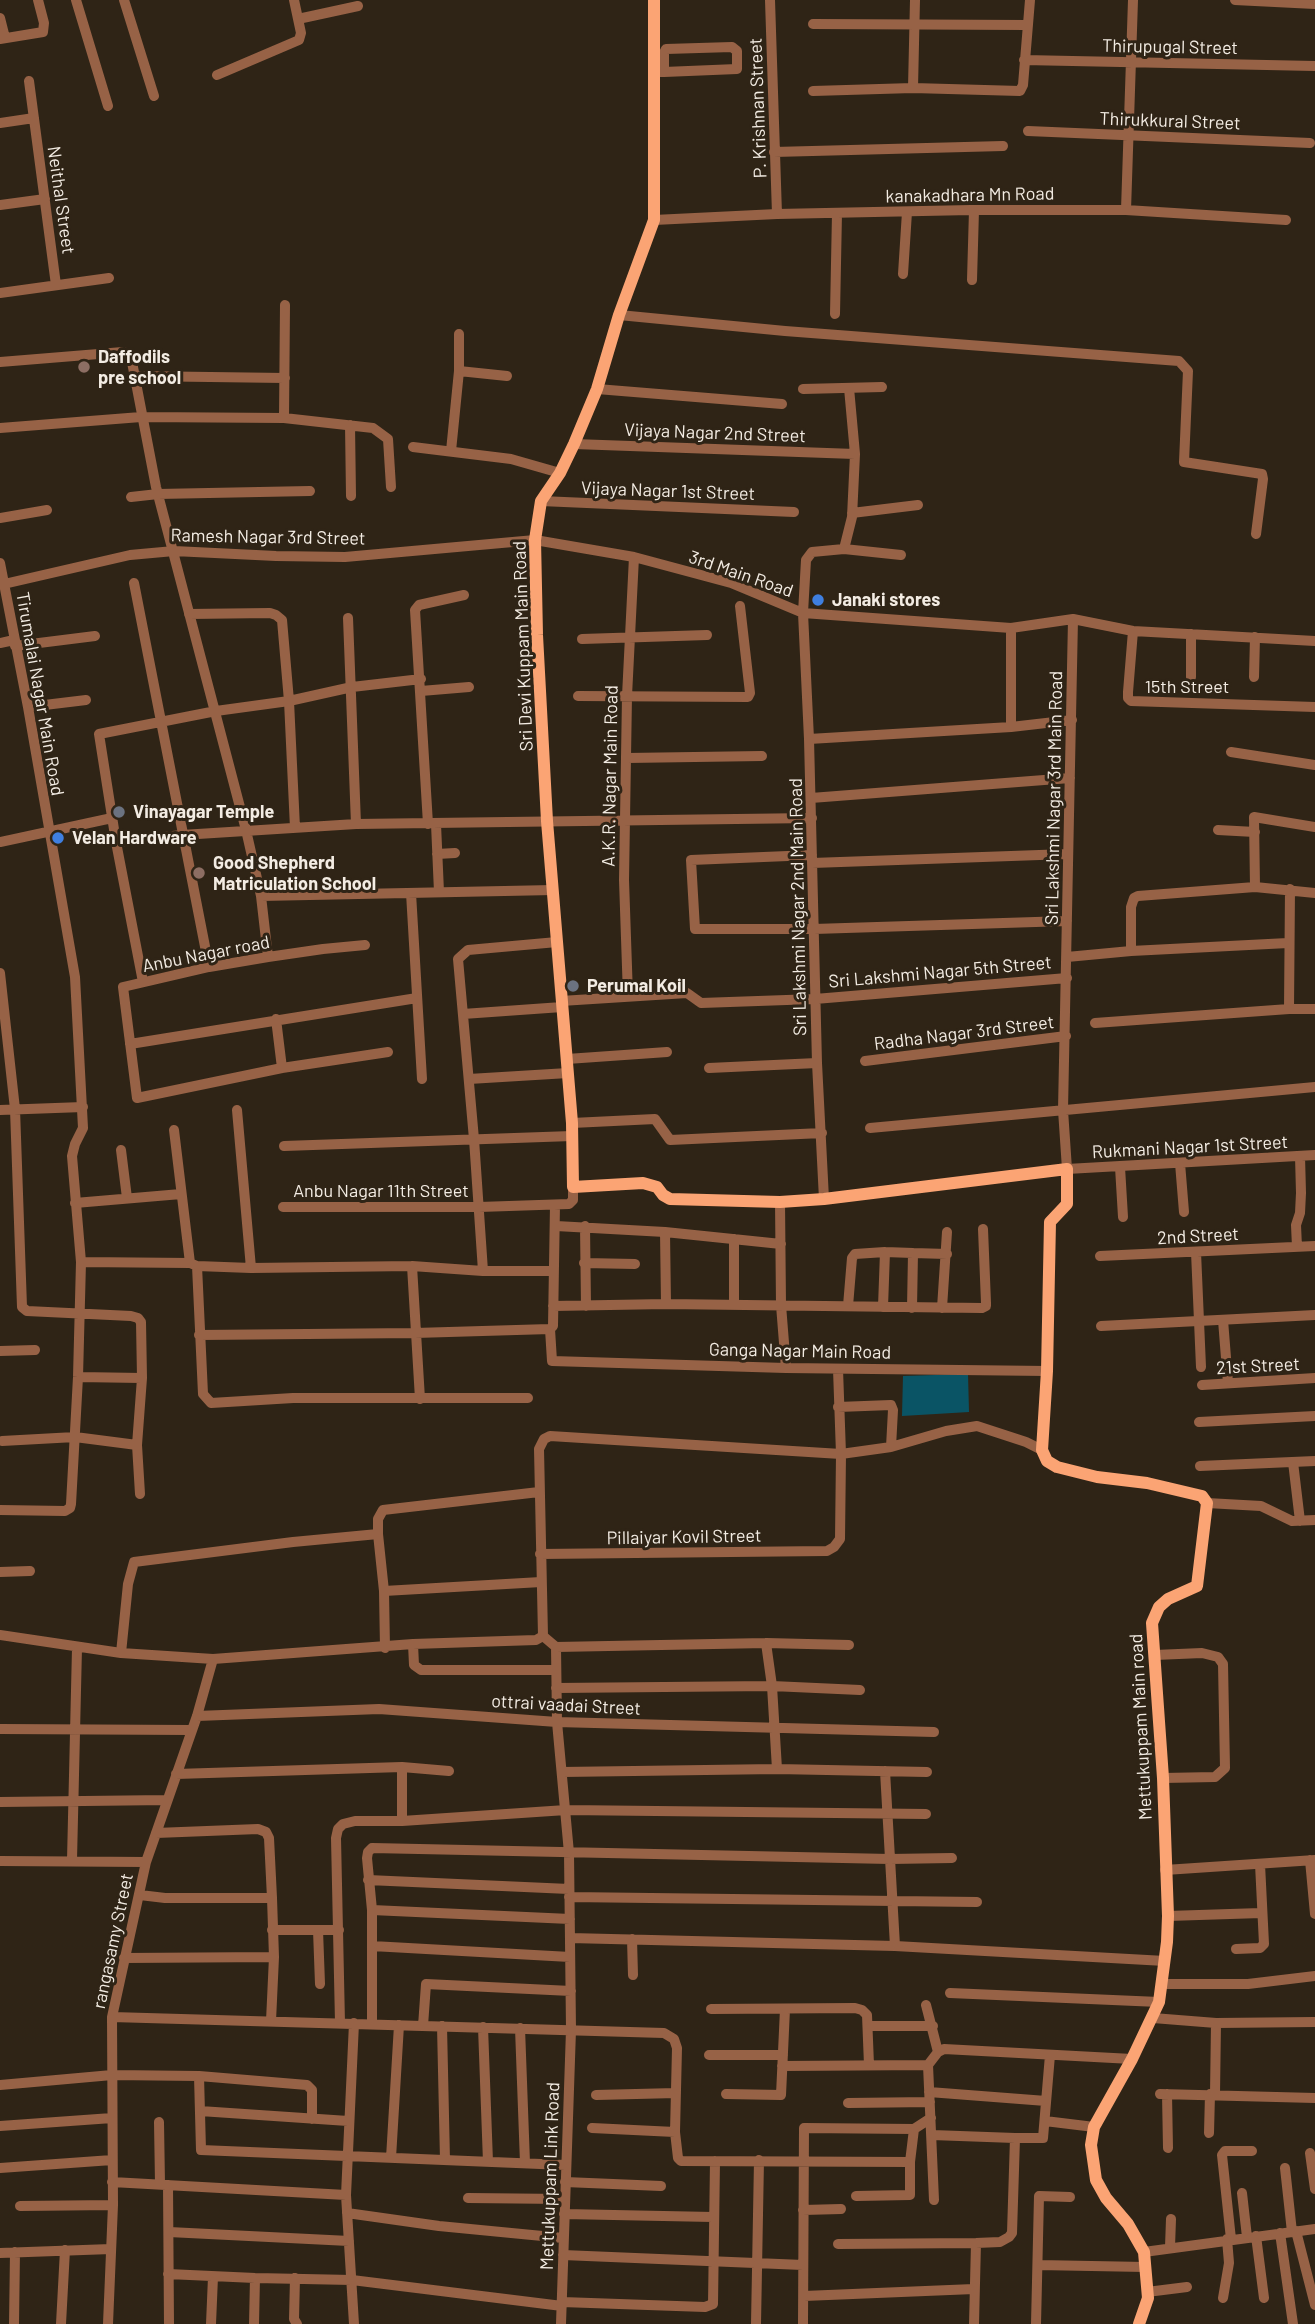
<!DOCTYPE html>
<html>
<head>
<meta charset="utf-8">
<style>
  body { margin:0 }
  canvas { display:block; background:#2f2416 }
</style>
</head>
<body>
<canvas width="1315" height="2324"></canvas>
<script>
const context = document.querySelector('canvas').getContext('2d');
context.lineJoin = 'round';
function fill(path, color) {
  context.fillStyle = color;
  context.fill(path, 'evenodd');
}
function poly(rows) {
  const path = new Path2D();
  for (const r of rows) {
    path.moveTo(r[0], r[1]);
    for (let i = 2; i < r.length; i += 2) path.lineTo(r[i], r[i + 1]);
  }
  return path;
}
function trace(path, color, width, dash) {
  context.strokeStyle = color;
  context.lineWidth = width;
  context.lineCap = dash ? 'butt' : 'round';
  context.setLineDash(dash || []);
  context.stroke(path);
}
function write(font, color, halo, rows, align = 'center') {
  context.font = font + ' Barlow,sans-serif';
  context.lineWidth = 6;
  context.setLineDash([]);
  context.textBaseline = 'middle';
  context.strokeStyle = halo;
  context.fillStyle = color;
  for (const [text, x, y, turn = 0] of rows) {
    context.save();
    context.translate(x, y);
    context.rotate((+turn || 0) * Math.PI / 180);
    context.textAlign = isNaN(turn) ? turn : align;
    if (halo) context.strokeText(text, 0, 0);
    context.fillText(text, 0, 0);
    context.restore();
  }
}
const water = poly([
  [968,1374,969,1412,902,1416,903,1376]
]);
const minor = poly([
  [76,0,108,106],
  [124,0,154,96],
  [770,0,777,214],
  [1235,0,1315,4],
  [0,18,5,38],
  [298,19,358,6],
  [813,24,1027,25],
  [0,39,43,32,44,23,38,0],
  [1024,60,1315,66],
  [654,72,664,72,737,69,737,51,732,47,666,49,664,53,664,72],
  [217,75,299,40,301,33,294,0],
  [29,81,56,285],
  [913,88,915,0],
  [813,91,913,88,1020,91,1023,85,1030,0],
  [0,123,34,118],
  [1028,131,1310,143],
  [774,152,1003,146],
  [0,205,45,199],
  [1126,210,1133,0],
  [654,220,777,214,971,210,1126,210,1286,220],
  [903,274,907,212],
  [972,280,974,210],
  [0,293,109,278],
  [835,314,837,213],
  [619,315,785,331,1179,361,1188,371,1184,462,1262,474,1263,479,1256,534],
  [0,362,123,352,128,354,132,362,156,487,246,830,261,896,268,957],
  [459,371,507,376],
  [135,376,285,378],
  [597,389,782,404],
  [803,389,882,387],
  [284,418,285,305],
  [350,425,351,496],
  [0,428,141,417,284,418,373,428,388,439,391,487],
  [574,444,855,454],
  [413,447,511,459,560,473],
  [451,451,459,371,459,334],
  [131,497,158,494,310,491],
  [541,501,794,512],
  [852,513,918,505],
  [0,518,47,510],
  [844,549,852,517,855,454,849,388],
  [0,563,28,707,75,977,83,1128,75,1144,72,1156,81,1262,78,1377,71,1504,70,1508,65,1511,0,1510],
  [134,583,209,967],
  [4,584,130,555,174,551,276,556,345,557,535,540,634,557,731,583,803,613,1011,628,1073,619,1133,631,1315,641],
  [189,614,270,613,276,615,282,620,289,701,295,828],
  [348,618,356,824],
  [1073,619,1063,1110,1067,1169,1315,1155],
  [1011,628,1011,727],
  [1133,631,1128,692,1128,698,1131,701,1315,707],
  [1191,634,1191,677],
  [582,639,707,635],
  [0,643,14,640],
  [15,646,95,636],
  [1254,677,1255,637],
  [421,679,352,687,289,701,216,711,99,734,116,842,182,835,356,824,812,818],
  [421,691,469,687],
  [578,696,748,697,750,693,740,606],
  [28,707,86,700],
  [809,739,1011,727,1072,720],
  [1231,752,1315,765],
  [627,758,762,756],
  [811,798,1070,778],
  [428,824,415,610,419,605,464,595],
  [436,824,439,892],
  [1218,830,1255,832],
  [0,842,112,818],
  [116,842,143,982],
  [437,854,455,853],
  [812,855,691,860,695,929,814,929,1067,921],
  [812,863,1068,854],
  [1255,887,1254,817,1315,827],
  [411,893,422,1079],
  [261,896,553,890],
  [365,945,323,949,268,957,209,967,123,987,137,1098,282,1068,388,1052],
  [1131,951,1288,943],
  [1067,957,1131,951,1131,907,1134,898,1138,896,1255,887,1315,893],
  [0,973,15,1109,22,1307,27,1311,131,1316,138,1318,141,1322,142,1378,137,1445,140,1494],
  [628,996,624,880,627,696,634,557],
  [561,1001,687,993,701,1003,815,999,1067,978],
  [1289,1009,1315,1009],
  [463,1014,562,1007],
  [276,1019,282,1068],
  [1095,1023,1289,1009,1290,889],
  [130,1044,417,998],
  [567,1059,667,1052],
  [865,1061,1066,1036],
  [709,1068,817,1063],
  [469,1079,568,1073],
  [0,1110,83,1107],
  [237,1110,251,1268],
  [572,1123,655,1119,670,1140,822,1133],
  [870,1128,1315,1087],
  [174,1130,190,1263,197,1266,251,1268,412,1266,483,1271,553,1271],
  [284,1146,572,1136],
  [121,1150,127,1198],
  [1180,1163,1184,1212],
  [1120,1167,1123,1217],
  [824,1199,817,1063,809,739,803,613,806,560,812,552,844,549,901,555],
  [780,1202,781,1305,786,1368],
  [75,1203,181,1194],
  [555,1205,553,1326,550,1329,552,1361,786,1368,1047,1371],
  [283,1207,479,1207,569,1204,573,1200,573,1187],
  [556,1226,665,1232,781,1244],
  [585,1226,586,1306],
  [665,1232,666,1304],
  [734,1239,734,1305],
  [1297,1247,1296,1225,1300,1213,1301,1193,1300,1156],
  [1196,1252,1201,1367],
  [913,1253,947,1254],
  [1100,1256,1315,1246],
  [81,1262,190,1263],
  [584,1263,635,1264],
  [197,1266,203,1394,211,1403,293,1398,528,1398],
  [412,1266,420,1399],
  [483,1271,474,1139,458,959,468,950,557,942],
  [553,1306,666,1304,982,1308,986,1306,986,1303,983,1229],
  [848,1306,852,1258,855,1254,885,1252,913,1253,912,1308],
  [883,1307,885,1252],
  [942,1308,947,1232],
  [1223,1320,1228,1383],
  [1101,1326,1315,1315],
  [199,1335,415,1333,550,1329],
  [0,1351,35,1350],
  [78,1377,142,1378],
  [1202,1385,1315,1378],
  [838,1407,891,1405,893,1410,891,1447],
  [1199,1422,1315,1416],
  [2,1441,75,1437,137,1445],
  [1293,1462,1300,1521],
  [1200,1466,1315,1461],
  [1207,1503,1261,1506,1292,1521,1315,1520],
  [540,1554,827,1551,834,1547,840,1539,841,1454,838,1369],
  [0,1572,30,1571],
  [384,1591,541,1582],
  [0,1635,121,1653,213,1659,413,1644,536,1640,543,1636],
  [543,1636,539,1449,544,1439,550,1436,841,1454,891,1447,946,1431,977,1426,1026,1442,1042,1450],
  [543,1636,556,1647,557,1722,569,1853,571,2030,561,2324],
  [766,1643,772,1686,777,1769],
  [413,1644,414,1665,421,1670,555,1670],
  [556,1647,766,1643,849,1645],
  [385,1648,384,1591,378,1534,378,1519,383,1510,539,1492],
  [121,1653,128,1584,134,1562,293,1542,378,1534],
  [1155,1655,1202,1653,1218,1657,1223,1664,1225,1768,1215,1777,1163,1778],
  [556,1688,772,1686,860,1690],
  [197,1716,379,1709,557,1722,934,1732],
  [0,1729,191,1730],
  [885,1771,895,1946],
  [562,1772,777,1769,927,1772],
  [176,1774,402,1767,449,1771],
  [0,1802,167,1800],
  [402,1821,402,1767],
  [156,1833,258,1829,266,1832,269,1838,272,1898,274,1957,271,2021],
  [72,1860,77,1648],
  [1310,1860,1315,1914],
  [0,1861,146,1862],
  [1165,1870,1315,1860],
  [368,1880,569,1889],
  [140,1895,165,1898,272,1898],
  [569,1897,977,1902],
  [372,1910,570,1919],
  [1168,1916,1261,1913],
  [272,1930,339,1930],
  [318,1930,320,1984],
  [570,1938,895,1946,1165,1961],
  [632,1939,633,1975],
  [372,1946,570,1957],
  [1236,1949,1260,1948,1264,1944,1260,1864],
  [124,1958,274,1957],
  [1161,1984,1248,1984,1315,1976],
  [950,1993,1159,2002],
  [926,2005,938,2052],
  [711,2009,855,2008,862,2010,867,2015,869,2065],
  [112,2017,664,2033,674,2039,677,2048,675,2132,678,2158,681,2161,910,2162,910,2195,856,2196],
  [1153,2018,1216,2023,1315,2022],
  [340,2023,336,1838,338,1829,343,1824,355,1821,402,1821,566,1810,926,1814],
  [354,2023,346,2195,354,2324],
  [372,2024,372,1910,367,1858,368,1852,372,1848,890,1859,952,1858],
  [423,2026,426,1984,571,1991],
  [442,2026,445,2160],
  [868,2026,933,2026],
  [483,2027,488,2162],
  [520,2028,525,2163],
  [709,2055,783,2055],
  [782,2066,928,2065],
  [199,2076,201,2150,565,2165],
  [0,2085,112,2075,199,2076,307,2085,312,2090,312,2119],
  [929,2092,1046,2101],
  [726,2094,781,2095,785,2009],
  [1160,2094,1315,2098],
  [1167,2094,1168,2148],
  [1215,2094,1216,2023],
  [596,2095,676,2093],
  [848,2103,930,2102],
  [200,2111,348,2121],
  [1045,2121,1094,2127],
  [159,2122,160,2184],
  [0,2126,112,2118],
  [592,2128,675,2132],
  [1209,2133,1210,2094],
  [932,2135,1015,2138],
  [1310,2153,1315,2189],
  [391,2158,399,2025],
  [910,2162,914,2129],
  [0,2168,112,2160],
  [1285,2168,1292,2232],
  [112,2182,346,2195],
  [565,2182,661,2186],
  [168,2185,169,2324],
  [1242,2193,1247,2237],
  [468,2198,564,2199],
  [934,2200,928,2065,938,2052,944,2049,1132,2059],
  [20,2206,113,2205],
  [803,2210,841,2209],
  [347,2213,439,2226,563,2238],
  [564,2214,713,2217],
  [1296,2231,1315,2305],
  [169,2232,349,2241],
  [1280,2233,1293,2324],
  [1256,2236,1264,2298],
  [1231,2239,1222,2155,1225,2151,1252,2151],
  [838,2244,976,2243,1000,2242,1009,2237,1012,2233,1015,2138,1043,2138,1050,2055],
  [1170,2247,1171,2219],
  [1144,2252,1315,2229],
  [0,2253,111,2249],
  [563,2255,803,2265],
  [1038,2265,1145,2267],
  [168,2274,255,2278,352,2280,562,2306],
  [295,2278,294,2319,297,2324],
  [1147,2292,1187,2287],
  [804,2296,974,2289],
  [1223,2298,1229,2263,1227,2239],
  [562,2302,705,2307,713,2304,715,2161],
  [14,2324,15,2252],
  [61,2324,65,2250],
  [108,2324,113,2205,112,2017,146,1862,197,1716,213,1659],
  [211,2324,213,2277],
  [254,2324,255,2278],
  [756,2324,759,2160],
  [803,2324,804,2128,914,2129,931,2118],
  [974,2324,976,2243],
  [1036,2324,1039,2196,1070,2197]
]);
const major = poly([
  [654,0,654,220,619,315,597,389,574,444,560,473,541,501,535,540,537,635,547,821,572,1123,573,1187,643,1183,657,1187,663,1195,670,1199,780,1202,824,1199,1067,1169,1067,1204,1050,1222,1047,1371,1042,1450,1047,1461,1057,1467,1097,1477,1147,1483,1202,1496,1207,1503,1197,1586,1168,1599,1159,1607,1152,1623,1163,1778,1168,1916,1167,1942,1159,2002,1132,2059,1094,2127,1091,2145,1096,2180,1106,2198,1128,2224,1144,2252,1148,2298,1139,2324]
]);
const markers = [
  [84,367,7,"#8d6e63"],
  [818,600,7,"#3f7fe0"],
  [119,812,7,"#6b7280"],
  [58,838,7,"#3f7fe0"],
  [199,873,7,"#8d6e63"],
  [573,986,7,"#6b7280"]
];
const streetNames = [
  ["Thirupugal Street",1170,47,1],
  ["P. Krishnan Street",758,108,-92],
  ["Thirukkural Street",1170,121,2],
  ["kanakadhara Mn Road",970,195,-1],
  ["Neithal Street",61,200,82],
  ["Vijaya Nagar 2nd Street",715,433,2],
  ["Vijaya Nagar 1st Street",668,491,2],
  ["Ramesh Nagar 3rd Street",268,537,1],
  ["3rd Main Road",741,574,19],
  ["Sri Devi Kuppam Main Road",523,646,-92],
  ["15th Street",1187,687],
  ["Tirumalai Nagar Main Road",40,694,80],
  ["A.K.R. Nagar Main Road",610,776,-89],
  ["Sri Lakshmi Nagar 3rd Main Road",1054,798,-89],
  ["Sri Lakshmi Nagar 2nd Main Road",798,907,-91],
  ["Anbu Nagar road",206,954,-11],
  ["Sri Lakshmi Nagar 5th Street",940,972,-5],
  ["Radha Nagar 3rd Street",964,1033,-7],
  ["Rukmani Nagar 1st Street",1190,1147,-3],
  ["Anbu Nagar 11th Street",381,1191],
  ["2nd Street",1198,1236,-3],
  ["Ganga Nagar Main Road",800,1351,1],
  ["21st Street",1258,1366,-3],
  ["Pillaiyar Kovil Street",684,1537,-1],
  ["ottrai vaadai Street",566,1705,3],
  ["Mettukuppam Main road",1141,1727,-93],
  ["rangasamy Street",113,1941,-78],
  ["Mettukuppam Link Road",550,2176,-88]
];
const poiNames = [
  ["Daffodils",98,357],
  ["pre school",98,378],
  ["Janaki stores",832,600],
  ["Vinayagar Temple",133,812],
  ["Velan Hardware",72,838],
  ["Good Shepherd",213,863],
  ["Matriculation School",213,884],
  ["Perumal Koil",587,986]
];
fill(water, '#0a5465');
trace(minor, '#976246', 10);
trace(major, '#fba474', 12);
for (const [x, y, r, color] of markers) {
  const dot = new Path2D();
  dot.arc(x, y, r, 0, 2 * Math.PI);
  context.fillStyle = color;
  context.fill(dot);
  trace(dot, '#2f2416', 2.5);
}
write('18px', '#f3ece3', '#2f2416', streetNames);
write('bold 18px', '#f3ece3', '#2f2416', poiNames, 'left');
</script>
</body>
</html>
